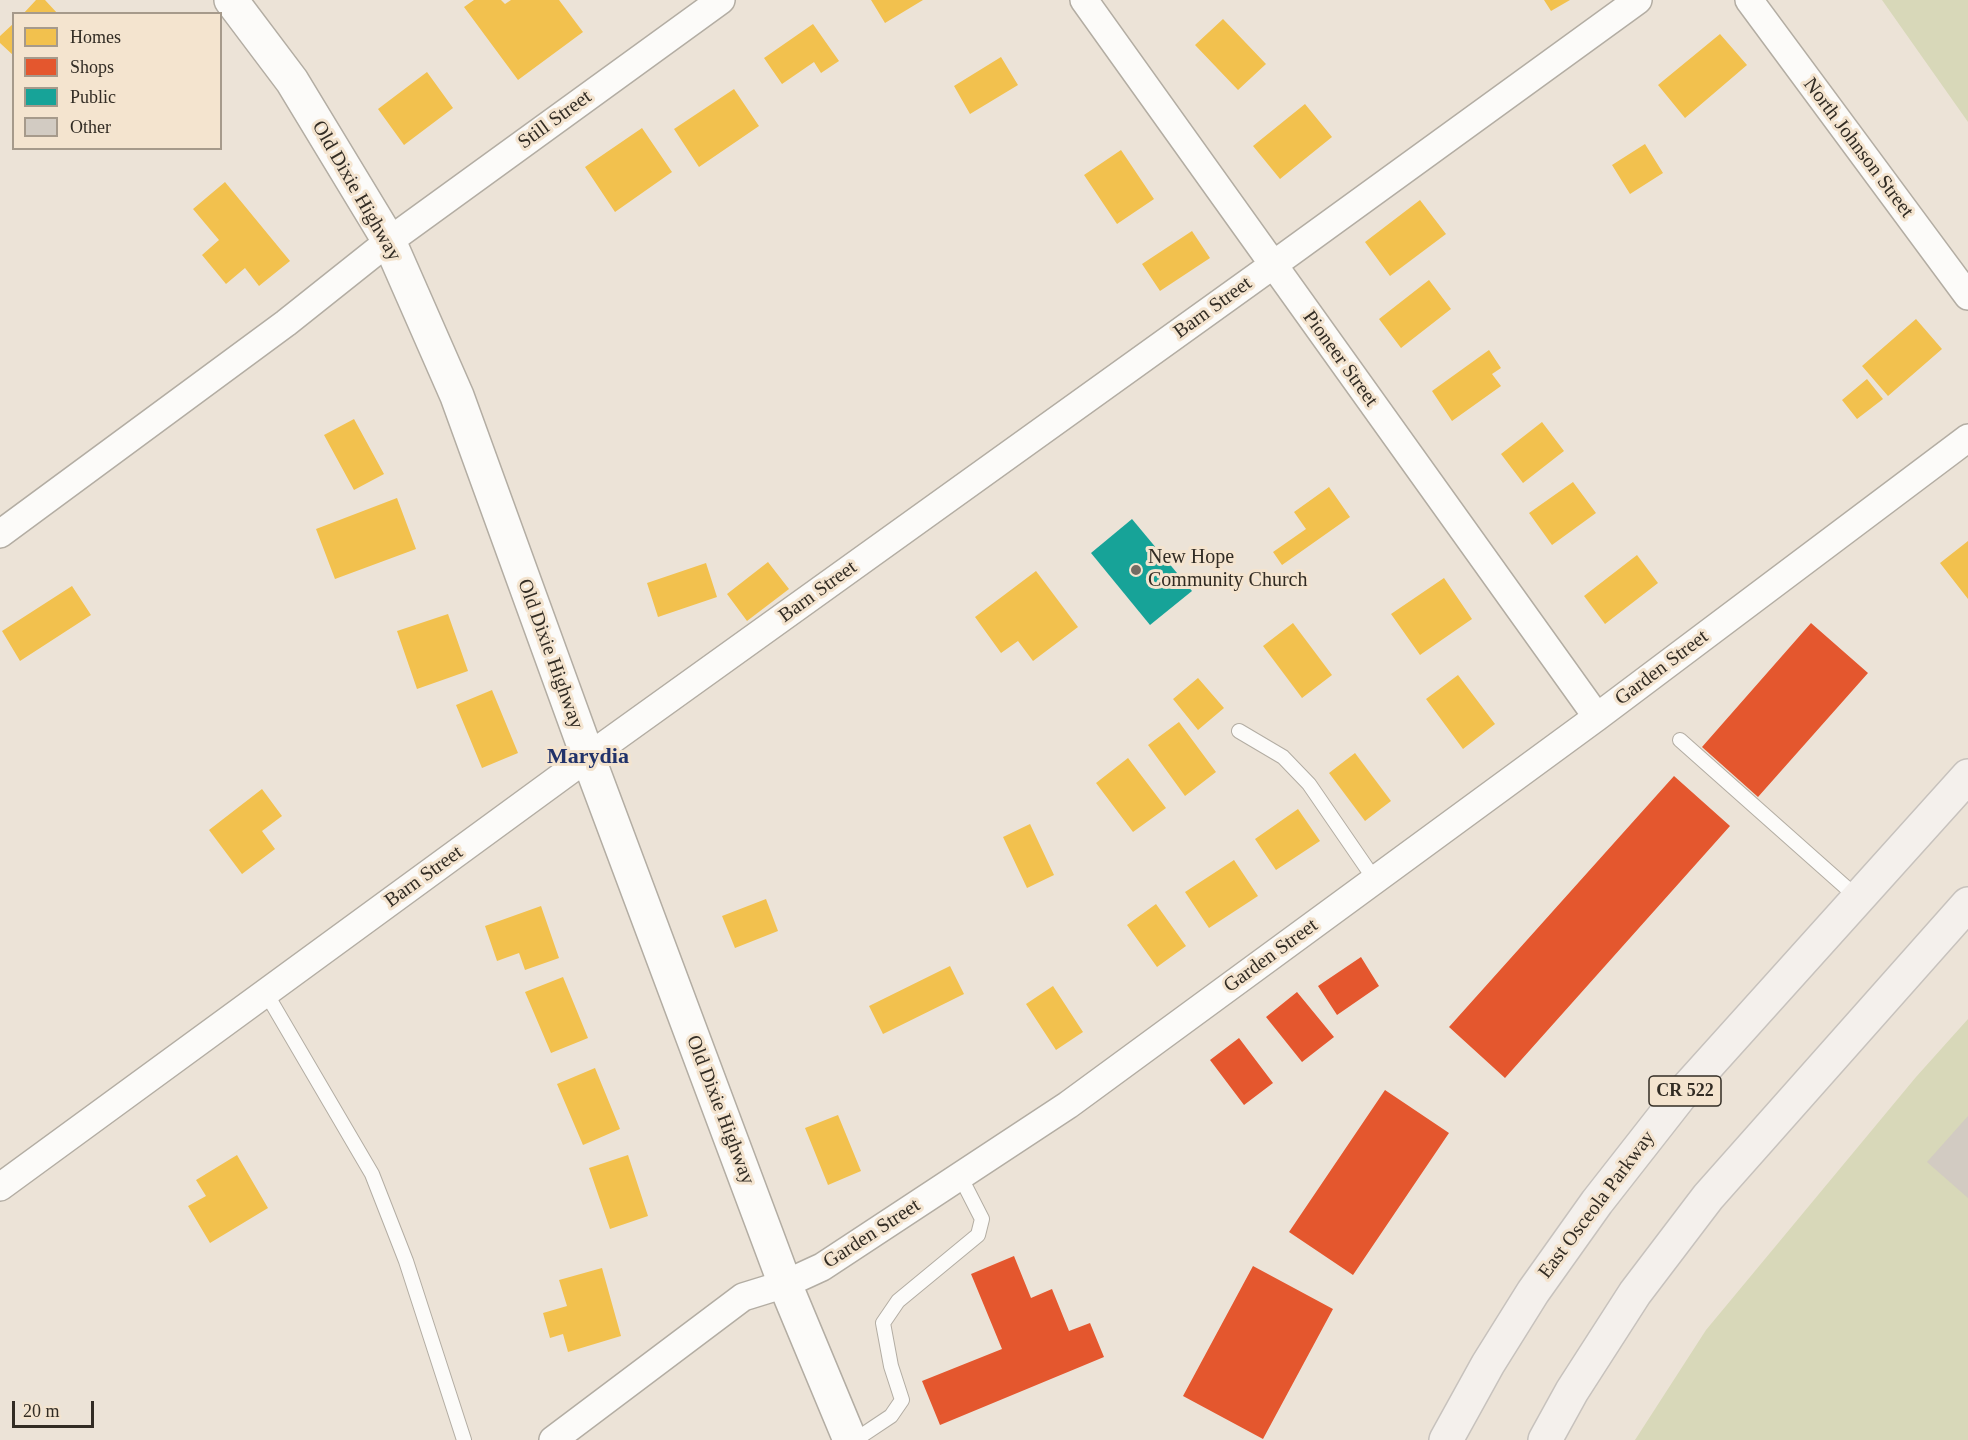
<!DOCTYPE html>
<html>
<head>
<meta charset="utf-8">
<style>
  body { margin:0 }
  #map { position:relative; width:1968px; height:1440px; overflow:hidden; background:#ece3d7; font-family:Georgia,serif }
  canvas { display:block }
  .legend { position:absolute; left:12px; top:12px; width:210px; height:138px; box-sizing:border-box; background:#f4e4cf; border:2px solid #a69a8b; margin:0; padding:8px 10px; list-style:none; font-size:18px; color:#322c24 }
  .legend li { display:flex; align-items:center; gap:12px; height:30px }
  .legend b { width:30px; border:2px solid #a69a8b }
  .scale { position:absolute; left:12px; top:1401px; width:82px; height:27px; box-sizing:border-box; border:3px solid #322c24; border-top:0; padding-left:8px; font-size:18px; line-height:21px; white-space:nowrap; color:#322c24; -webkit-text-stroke:4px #f4e4cf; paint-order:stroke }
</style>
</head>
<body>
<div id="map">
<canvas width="1968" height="1440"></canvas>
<ul class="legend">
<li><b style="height:16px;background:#f2c14e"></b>Homes</li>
<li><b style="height:16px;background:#e4572e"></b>Shops</li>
<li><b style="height:16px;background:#17a398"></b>Public</li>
<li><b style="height:16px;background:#d2cbc2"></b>Other</li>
</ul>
<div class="scale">20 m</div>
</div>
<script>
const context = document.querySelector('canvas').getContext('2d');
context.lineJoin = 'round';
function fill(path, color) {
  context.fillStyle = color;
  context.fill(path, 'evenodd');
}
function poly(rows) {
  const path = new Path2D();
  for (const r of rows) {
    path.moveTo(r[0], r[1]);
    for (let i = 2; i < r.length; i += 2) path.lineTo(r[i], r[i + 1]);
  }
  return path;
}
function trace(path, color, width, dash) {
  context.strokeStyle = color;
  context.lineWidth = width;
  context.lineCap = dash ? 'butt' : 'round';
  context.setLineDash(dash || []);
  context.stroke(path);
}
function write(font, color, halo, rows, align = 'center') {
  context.font = font + ' Georgia,serif';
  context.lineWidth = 6;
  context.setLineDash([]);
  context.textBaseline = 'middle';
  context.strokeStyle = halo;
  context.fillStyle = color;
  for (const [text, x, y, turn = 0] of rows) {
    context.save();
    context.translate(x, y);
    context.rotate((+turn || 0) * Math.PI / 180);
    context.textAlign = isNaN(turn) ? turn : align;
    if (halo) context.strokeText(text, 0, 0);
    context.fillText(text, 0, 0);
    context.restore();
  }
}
const green = poly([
  [1882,0,1968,0,1968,122],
  [1968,1019,1968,1440,1635,1440,1706,1330,1916,1077]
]);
const homes = poly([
  [36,0,45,0,58,14,23,14],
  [474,0,501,0,505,4,511,0,559,0,583,32,518,80,464,7],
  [871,0,923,0,885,23],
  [1544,0,1570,0,1551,11],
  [1223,19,1266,64,1238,90,1195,45],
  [14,23,14,56,0,43,0,36],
  [813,24,839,61,821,73,814,62,782,84,764,58],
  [1720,34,1747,65,1685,118,1658,85],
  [1001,57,1018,85,970,114,954,86],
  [427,72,453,108,404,145,378,109],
  [734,89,759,126,699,167,674,129],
  [1305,104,1332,137,1280,179,1253,146],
  [642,128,672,172,615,212,585,167],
  [1645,144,1663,173,1630,194,1612,165],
  [1121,150,1154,199,1117,224,1084,175],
  [225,182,290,261,259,286,245,268,226,284,202,255,219,240,193,209],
  [1420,200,1446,234,1390,276,1365,242],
  [1192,231,1210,258,1160,291,1142,264],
  [1429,280,1451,309,1401,348,1379,319],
  [1916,319,1942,349,1888,396,1862,366],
  [1489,350,1501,368,1492,374,1501,386,1452,421,1432,391],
  [1867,379,1883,399,1857,419,1842,400],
  [354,419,384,474,354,490,324,435],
  [1542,422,1564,451,1523,483,1501,454],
  [1573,482,1596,513,1552,545,1529,513],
  [1329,487,1350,517,1282,565,1273,552,1306,529,1294,512],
  [397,498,416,549,335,579,316,529],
  [1968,541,1968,599,1940,563],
  [1637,555,1658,583,1605,624,1584,596],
  [768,562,789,589,747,621,727,594],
  [706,563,717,597,658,617,647,583],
  [1036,571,1078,627,1033,661,1018,641,1001,653,975,617],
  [1444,578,1472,619,1420,655,1391,614],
  [72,586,91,615,20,661,2,631],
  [448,614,468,671,417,689,397,631],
  [1293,623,1332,675,1302,698,1263,646],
  [1458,675,1495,724,1463,749,1426,699],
  [1198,678,1224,708,1198,730,1173,699],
  [492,690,518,753,482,768,456,705],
  [1179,722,1216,772,1185,796,1148,745],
  [1355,753,1391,801,1365,821,1329,773],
  [1128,758,1166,808,1133,832,1096,783],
  [262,789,282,816,262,831,275,849,242,874,209,830],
  [1298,809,1320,841,1276,870,1255,839],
  [1030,824,1054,875,1027,888,1003,837],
  [1234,860,1258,896,1209,928,1185,892],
  [766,899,778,931,735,948,722,916],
  [1156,904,1186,946,1157,967,1127,925],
  [541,906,559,958,525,970,519,953,497,961,485,926],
  [950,966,964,994,883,1034,869,1006],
  [563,977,588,1038,551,1053,525,992],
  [1053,986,1083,1032,1056,1050,1026,1004],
  [595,1068,620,1129,583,1145,557,1084],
  [838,1115,861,1171,828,1185,805,1128],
  [237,1155,268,1208,210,1243,188,1206,206,1196,196,1180],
  [628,1155,648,1216,610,1229,589,1168],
  [602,1268,621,1336,568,1352,563,1334,550,1338,543,1313,567,1306,559,1280]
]);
const shops = poly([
  [1811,623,1868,673,1758,797,1702,747],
  [1674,776,1730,826,1505,1078,1449,1027],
  [1361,957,1379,986,1337,1015,1318,986],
  [1297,992,1334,1037,1302,1062,1266,1017],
  [1239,1038,1273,1083,1244,1105,1210,1060],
  [1385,1090,1449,1133,1353,1275,1289,1232],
  [1014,1256,1031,1298,1052,1289,1069,1331,1090,1323,1104,1357,940,1425,922,1381,1002,1349,971,1274],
  [1253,1266,1333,1309,1263,1439,1183,1396]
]);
const public = poly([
  [1132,519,1192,591,1150,625,1091,553]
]);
const building = poly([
  [1968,1116,1968,1198,1927,1162]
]);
const service = poly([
  [1239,731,1283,757,1309,784,1375,880],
  [1680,740,1859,899],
  [266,993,372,1174,406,1261,464,1440],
  [855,1440,891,1416,902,1400,891,1366,883,1323,898,1301,978,1235,982,1219,960,1176]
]);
const minor = poly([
  [1084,0,1597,717],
  [1749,0,1968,296],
  [0,534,286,323,389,241,721,0],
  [0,1187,588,757,1273,265,1638,0],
  [553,1440,743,1297,785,1284,822,1267,1068,1105,1597,717,1968,438]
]);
const tertiary = poly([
  [231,0,292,81,389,241,457,396,588,757,785,1284,850,1440]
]);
const primary = poly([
  [1446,1440,1488,1364,1533,1292,1597,1202,1680,1096,1968,776],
  [1545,1440,1572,1391,1635,1293,1708,1197,1968,904]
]);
const markers = [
  [1136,570,6,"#736c63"]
];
const shields = [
  [1685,1091,72]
];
const shieldNames = [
  ["CR 522",1685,1091]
];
const streetNames = [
  ["Still Street",555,120,-36],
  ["North Johnson Street",1858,148,53],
  ["Old Dixie Highway",356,191,60],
  ["Barn Street",1213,308,-36],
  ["Pioneer Street",1340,359,54],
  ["Barn Street",818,592,-36],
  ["Old Dixie Highway",550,654,70],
  ["Garden Street",1662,668,-37],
  ["Barn Street",424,877,-36],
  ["Garden Street",1271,956,-36],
  ["Old Dixie Highway",720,1110,69],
  ["East Osceola Parkway",1597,1205,-53],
  ["Garden Street",872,1234,-33]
];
const poiNames = [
  ["New Hope",1148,558],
  ["Community Church",1148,581]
];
const quarterNames = [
  ["Marydia",588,757]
];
fill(green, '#d8d8b9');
fill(homes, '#f2c14e');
fill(shops, '#e4572e');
fill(public, '#17a398');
fill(building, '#d2cbc2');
trace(service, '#b3ada3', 16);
trace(minor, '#b3ada3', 30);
trace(tertiary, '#b3ada3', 36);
trace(primary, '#c7c2bd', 36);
trace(service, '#fcfbf9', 14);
trace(minor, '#fcfbf9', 27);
trace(tertiary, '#fcfbf9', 33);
trace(primary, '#f4f0ec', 33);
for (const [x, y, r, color] of markers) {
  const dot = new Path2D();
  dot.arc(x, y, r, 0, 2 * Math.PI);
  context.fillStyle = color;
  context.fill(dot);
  trace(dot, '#f4e4cf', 2);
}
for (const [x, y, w] of shields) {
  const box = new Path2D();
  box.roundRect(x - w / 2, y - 15, w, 30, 4.5);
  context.fillStyle = '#f4e4cf';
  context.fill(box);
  trace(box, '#322c24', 1.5);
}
write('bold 18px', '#322c24', null, shieldNames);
write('20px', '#322c24', '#f4e4cf', streetNames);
write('20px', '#322c24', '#f4e4cf', poiNames, 'left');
write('bold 22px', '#21326a', '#f4e4cf', quarterNames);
</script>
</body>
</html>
